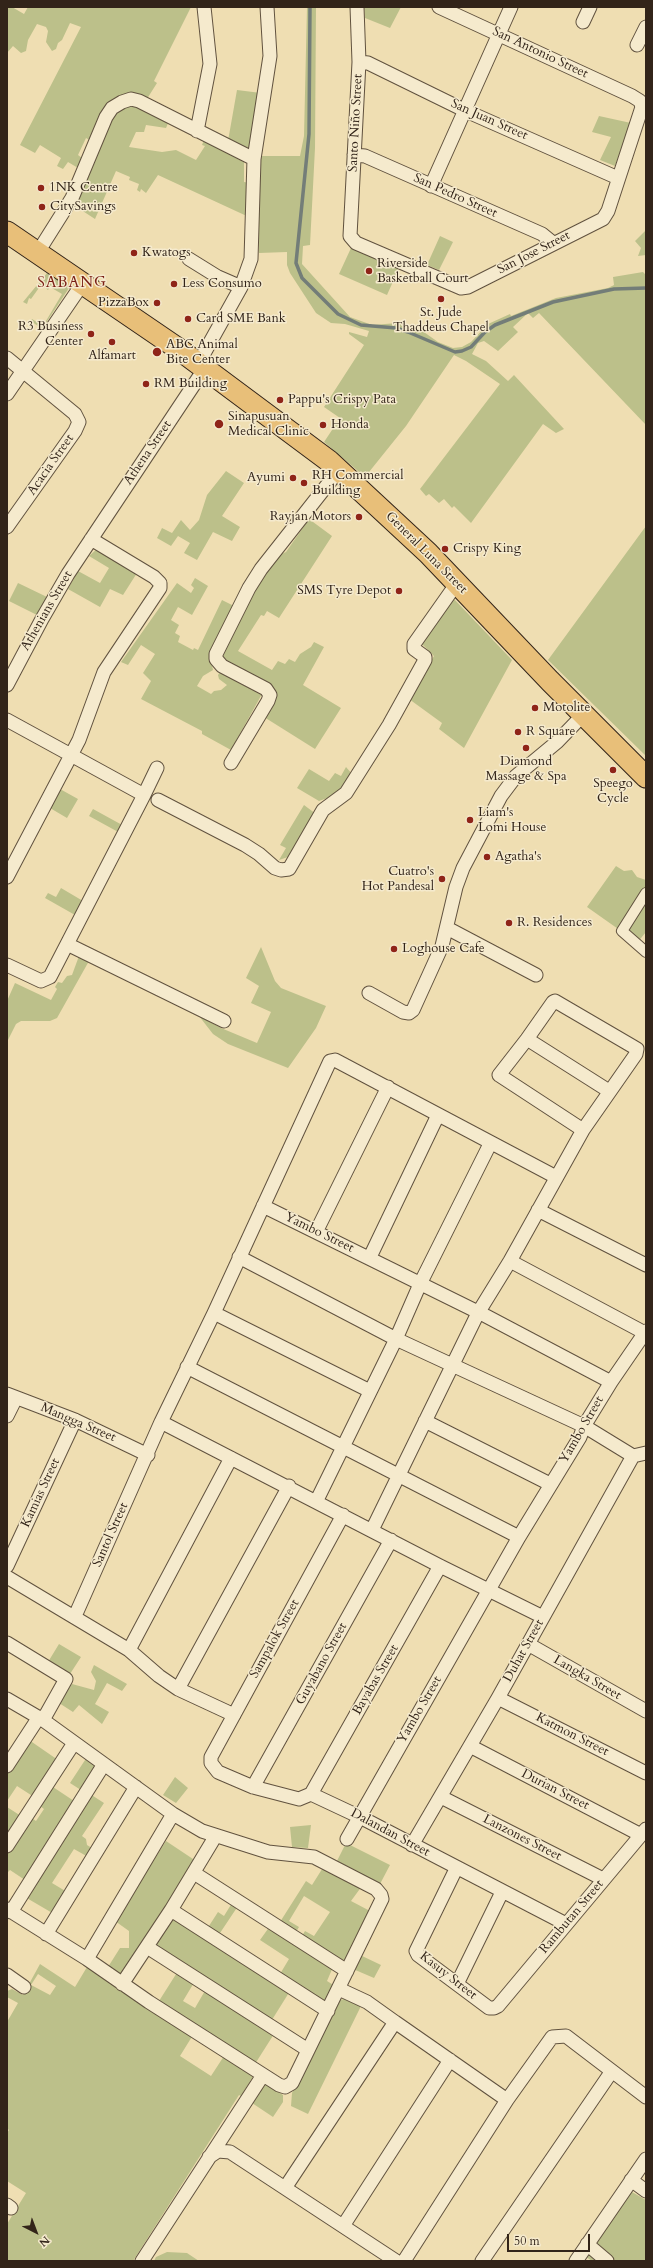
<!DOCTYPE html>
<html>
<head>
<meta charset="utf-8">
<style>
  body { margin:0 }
  #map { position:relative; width:653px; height:2268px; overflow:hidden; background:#efdeb2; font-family:Cardo,serif }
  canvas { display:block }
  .frame { position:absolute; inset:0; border:8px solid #322419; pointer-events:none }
  .north { position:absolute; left:16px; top:2212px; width:40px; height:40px; -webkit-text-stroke:3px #f5eacd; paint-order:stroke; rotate:138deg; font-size:11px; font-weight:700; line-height:16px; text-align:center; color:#322419 }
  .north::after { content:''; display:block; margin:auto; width:14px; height:18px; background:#322419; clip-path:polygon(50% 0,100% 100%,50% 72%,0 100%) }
  .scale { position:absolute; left:507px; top:2234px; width:83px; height:18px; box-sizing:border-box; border:2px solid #322419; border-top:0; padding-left:5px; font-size:12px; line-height:14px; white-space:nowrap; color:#322419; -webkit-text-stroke:3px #f5eacd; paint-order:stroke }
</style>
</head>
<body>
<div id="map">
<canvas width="653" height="2268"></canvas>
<div class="frame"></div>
<div class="north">N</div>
<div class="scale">50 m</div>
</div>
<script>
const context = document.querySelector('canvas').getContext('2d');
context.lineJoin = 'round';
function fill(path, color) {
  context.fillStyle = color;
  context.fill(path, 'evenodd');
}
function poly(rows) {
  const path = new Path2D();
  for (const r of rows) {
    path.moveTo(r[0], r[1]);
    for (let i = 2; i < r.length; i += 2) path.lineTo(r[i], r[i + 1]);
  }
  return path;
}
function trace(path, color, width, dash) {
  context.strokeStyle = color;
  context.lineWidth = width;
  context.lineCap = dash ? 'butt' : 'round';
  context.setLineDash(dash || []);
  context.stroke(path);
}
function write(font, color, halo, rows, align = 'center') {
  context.font = font + ' Cardo,serif';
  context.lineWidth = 3;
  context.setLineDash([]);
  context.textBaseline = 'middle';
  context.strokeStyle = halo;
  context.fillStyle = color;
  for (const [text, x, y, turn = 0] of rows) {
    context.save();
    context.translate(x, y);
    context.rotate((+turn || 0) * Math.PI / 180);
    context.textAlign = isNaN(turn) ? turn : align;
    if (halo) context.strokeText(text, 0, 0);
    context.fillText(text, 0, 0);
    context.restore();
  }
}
const green = poly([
  [8,7,12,7,24,14,28,7,191,7,154,81,157,83,145,102,132,96,91,141,86,138,78,155,82,158,78,168,68,162,63,169,57,166,61,158,40,145,35,153,20,145,81,27,70,23,62,40,58,43,56,49,52,51,46,42,48,31,46,27,37,24,28,40,26,51,21,53,13,46,7,53],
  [307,7,316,7,315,148,310,245,303,246,302,264,350,317,372,325,398,323,421,330,438,342,453,348,462,347,471,342,488,324,510,314,511,316,556,298,608,288,614,285,613,277,643,272,646,275,646,425,539,313,533,318,528,313,513,327,518,332,498,351,484,341,478,343,472,354,486,361,508,381,514,375,564,429,556,433,543,424,471,523,454,506,452,508,444,499,439,503,429,494,426,496,420,489,500,384,466,361,454,355,406,426,365,477,324,442,340,418,324,407,364,345,349,334,349,332,367,337,369,331,345,324,331,323,316,313,290,273,287,265,287,252,259,253,259,156,300,156,304,136],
  [364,7,401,7,390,28,365,18],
  [237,90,261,93,252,151,228,141],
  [131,103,169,121,166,128,146,125,144,132,136,132,129,147,162,152,176,150,196,160,205,146,202,145,204,140,250,162,244,162,244,182,251,183,251,218,158,175,146,193,141,189,140,192,137,190,139,184,129,180,130,177,116,171,95,219,72,204,112,114],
  [599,116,631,123,615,166,600,160,611,137,592,132],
  [646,230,646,255,638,256,641,248,635,241],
  [440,236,453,242,439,270,427,265],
  [351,248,399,268,387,295,339,274],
  [47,273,69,288,42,329,31,321,32,319,43,326,62,294,50,287,48,290,41,285,31,299,29,298,27,304,23,302],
  [226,471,244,483,222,516,240,527,232,541,213,532,197,560,184,553,190,543,178,536,171,546,157,538,162,528,172,533,181,520,190,530,199,520,207,495],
  [309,519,332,536,279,618,267,611,264,616,261,615,238,651,272,670,278,661,285,664,289,659,295,662,300,654,311,647,314,642,324,647,303,685,341,708,315,749,264,717,276,694,272,688,225,663,220,654,249,599,277,556,286,552],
  [646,526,646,756,548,660],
  [97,549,137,573,123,595,110,589,100,607,68,589,78,571,100,583,109,568,89,556],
  [195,578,208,586,192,615,178,607,171,620,179,625,175,633,180,636,178,642,193,650,194,648,198,650,222,600,234,606,217,636,210,656,213,670,203,676,197,686,211,694,214,691,221,690,227,685,219,679,218,675,220,672,262,694,231,750,202,734,202,731,141,699,151,681,143,673,155,654,141,645,128,665,121,662,177,583,191,593,194,588,191,585],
  [18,583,47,597,37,615,9,601],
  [454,599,512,660,464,748,439,729,442,723,409,699,434,656,421,643],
  [346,767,352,774,344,786,333,796,319,801,297,788,309,769,329,781,335,773,341,776],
  [60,789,78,799,67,818,50,808],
  [304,805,316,814,291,856,279,860,286,848,280,845],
  [93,809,124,826,120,833,89,816],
  [616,866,624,871,632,870,637,877,646,880,646,890,621,931,587,907],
  [61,888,83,901,75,915,45,898,48,893,56,897],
  [646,897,646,932,637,943,623,931],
  [261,947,275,981,281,988,326,1006,316,1028,288,1068,228,1044,213,1034,199,1016,221,1028,257,1043,271,1012,251,1003,259,986,246,978],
  [79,956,89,961,57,1018,50,1021,21,1021,16,1024,7,1042,7,1001,15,983,51,1000,57,989,55,987,58,982,62,983,67,976,72,975],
  [59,1644,81,1657,70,1674,48,1662],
  [94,1665,127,1684,122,1691,107,1683,95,1704,109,1712,102,1724,79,1705,73,1712,59,1703,72,1684,94,1690,96,1681,91,1672],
  [29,1740,58,1760,34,1797,17,1786,7,1801,7,1773],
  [87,1757,97,1763,84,1792,70,1783],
  [175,1777,188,1788,176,1803,163,1795],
  [50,1785,77,1803,28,1882,10,1870,7,1873,7,1851,29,1816,36,1821,44,1809,37,1804],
  [90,1794,104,1803,82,1836,86,1839,87,1845,95,1850,90,1858,74,1849,52,1883,67,1892,54,1914,25,1897],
  [7,1807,21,1816,7,1838],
  [311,1825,308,1848,292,1847,290,1827],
  [166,1841,196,1861,122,1976,108,1967,120,1948,129,1948,129,1931,115,1921],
  [346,1843,390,1865,380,1884,337,1861],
  [324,1866,362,1886,351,1901,370,1911,347,1958,342,1961,302,1936,305,1931,314,1936,330,1912,304,1896,289,1921,299,1927,296,1932,280,1922,306,1881,312,1885],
  [232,1903,238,1906,218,1936,207,1929,218,1912,224,1916],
  [172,1917,290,1991,270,2023,156,1949,154,1942],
  [270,1926,333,1967,327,1981,335,1986,325,2002,280,1974,289,1959,260,1940],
  [360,1955,381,1965,374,1978,353,1969],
  [40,1964,75,1987,87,1967,98,1972,193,2035,180,2056,211,2076,224,2056,254,2075,241,2096,239,2095,133,2261,7,2261,7,2224,26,2193,7,2181,7,2133,9,2130,7,2128,7,2022,18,2003,7,1997,7,1991,12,1989,23,1995],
  [38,1974,56,1986,50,1995,31,1985],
  [178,1971,195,1981,183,2001,195,2008,206,1989,274,2034,255,2064,159,2001],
  [344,1999,361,2006,308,2114,291,2106,292,2093,340,2000],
  [263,2081,283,2095,283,2102,273,2117,249,2101],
  [632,2192,646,2200,646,2261,592,2261,586,2257,629,2194],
  [167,2252,187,2253,199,2261,154,2261,156,2257]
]);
const stream = poly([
  [310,7,309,134,296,263,302,278,338,314,361,325,396,328,408,332,455,352,462,351,471,347,485,332,495,325,553,302,614,289,646,288]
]);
const pedestrian = poly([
  [646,893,622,931,646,952]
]);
const minor = poly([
  [357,7,359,62,350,236,356,243,461,288,468,287,603,219,608,211,642,107,640,101,632,96,439,7],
  [583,22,590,7],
  [637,45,646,27],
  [359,62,368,63,466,111,618,178],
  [197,131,210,64,204,7],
  [354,155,365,156,542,234,553,243],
  [431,186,511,7],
  [38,252,72,198,106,117,112,108,122,102,131,99,139,101,254,159],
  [189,259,218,277,241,287],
  [7,358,75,414,79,422,75,431,7,527],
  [198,364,241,287,251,259,254,159,270,56,267,7],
  [7,394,83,283],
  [7,685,42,619,68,574,205,368],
  [7,720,144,795,157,768],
  [231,763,268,701,270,695,266,689,222,666,216,659,216,654,249,588,261,569,339,470],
  [158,800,245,845,259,854,275,868,281,870,289,869,323,810,346,793,389,725,425,660,425,657,414,649,414,644,457,583],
  [7,877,79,740,104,672,160,588,160,583,154,577,91,539],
  [447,928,536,975],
  [67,944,224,1021],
  [7,965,41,981,50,977,144,795],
  [369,993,403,1012,409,1013,413,1010,442,946,456,887,463,868,501,796,516,776,557,742,584,714],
  [527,1039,609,1091],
  [263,1206,486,1316,611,1382,584,1426,580,1437,519,1537,347,1839],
  [538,1210,646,1265],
  [317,1230,388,1087],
  [239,1257,396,1339,584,1426,633,1456,646,1453],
  [370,1257,438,1115],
  [510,1261,645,1333],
  [214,1313,370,1391],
  [187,1367,519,1537],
  [611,1382,646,1331],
  [7,1394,75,1420,148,1455],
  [7,1416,16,1398],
  [425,1421,550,1484],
  [317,1500,396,1339,420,1284,490,1144],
  [343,1515,211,1757,211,1763,218,1772,253,1787,299,1799,311,1794,360,1817,566,1924],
  [372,1530,478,1313,510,1261,583,1130,636,1054,637,1049,632,1046,555,1001,553,1002,527,1039,499,1075,583,1130],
  [7,1566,75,1420],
  [7,1577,129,1650],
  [75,1616,161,1422],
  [543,1617,440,1566,161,1422,214,1313,330,1061,335,1060,556,1177],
  [7,1643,66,1679,43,1720],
  [528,1644,646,1711],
  [178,1689,159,1676,129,1650,231,1458],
  [498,1698,646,1773],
  [7,1699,43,1720,173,1814,202,1831,268,1852,314,1857,376,1889,381,1895,382,1899,292,2083,285,2087,279,2085,149,2002,87,1959,7,1909],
  [234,1715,178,1689,289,1486],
  [470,1746,641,1835],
  [7,1766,39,1717],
  [253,1787,391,1540],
  [311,1794,440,1566],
  [441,1797,603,1879],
  [412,1845,498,1698,633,1456],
  [7,1846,74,1743],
  [456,1869,416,1951,418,1955,489,2008,494,2008,498,2006,646,1829],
  [194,1873,347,1971],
  [171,1910,328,2011],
  [11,1912,104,1764],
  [46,1934,136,1787],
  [147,1947,308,2050],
  [87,1959,173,1814],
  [7,1975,24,1987],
  [122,1984,171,1910,215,1837],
  [457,1984,502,1892],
  [339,1989,367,2002,395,2022],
  [209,2157,218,2151,230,2152,396,2261],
  [631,2180,646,2191],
  [285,2188,395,2022,507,2100],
  [7,2205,11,2208],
  [343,2226,450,2060],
  [587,2244,607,2261],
  [142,2261,263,2075],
  [404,2261,507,2100,552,2037,566,2036,646,2097],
  [482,2261,612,2071],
  [576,2261,646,2159]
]);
const primary = poly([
  [7,232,180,350,329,461,428,553,550,681,646,777]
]);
const markers = [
  [41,188,4,"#8f2418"],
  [42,207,4,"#8f2418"],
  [134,253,4,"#8f2418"],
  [369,271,4,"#8f2418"],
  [174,284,4,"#8f2418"],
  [441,299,4,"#8f2418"],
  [157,303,4,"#8f2418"],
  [188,319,4,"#8f2418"],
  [91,334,4,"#8f2418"],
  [112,342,4,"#8f2418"],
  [157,352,5,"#8f2418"],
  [146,384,4,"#8f2418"],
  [280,400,4,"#8f2418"],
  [219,424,5,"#8f2418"],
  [323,425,4,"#8f2418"],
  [293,478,4,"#8f2418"],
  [304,483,4,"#8f2418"],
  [359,517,4,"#8f2418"],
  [445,549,4,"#8f2418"],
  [399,591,4,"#8f2418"],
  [535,708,4,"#8f2418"],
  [518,732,4,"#8f2418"],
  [526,748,4,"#8f2418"],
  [613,770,4,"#8f2418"],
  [470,820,4,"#8f2418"],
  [487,857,4,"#8f2418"],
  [442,879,4,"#8f2418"],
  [509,923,4,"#8f2418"],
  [394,949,4,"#8f2418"]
];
const streetNames = [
  ["San Antonio Street",540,53,25],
  ["San Juan Street",489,120,24],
  ["Santo Niño Street",356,123,-87],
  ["San Pedro Street",455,196,24],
  ["San Jose Street",534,253,-27],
  ["Athena Street",148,453,-56],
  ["Acacia Street",51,465,-55],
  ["General Luna Street",426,553,45],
  ["Athenians Street",47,611,-60],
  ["Yambo Street",319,1233,26],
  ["Mangga Street",78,1423,23],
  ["Yambo Street",582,1430,-60],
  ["Kamias Street",41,1493,-65],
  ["Santol Street",111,1535,-66],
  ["Sampalok Street",275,1639,-61],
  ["Duhat Street",524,1651,-61],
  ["Guyabano Street",322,1664,-61],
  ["Langka Street",587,1678,30],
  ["Bayabas Street",376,1680,-60],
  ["Yambo Street",420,1710,-60],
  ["Katmon Street",572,1735,27],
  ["Durian Street",555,1790,27],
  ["Dalandan Street",390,1833,28],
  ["Lanzones Street",522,1838,27],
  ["Rambutan Street",572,1917,-50],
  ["Kasuy Street",448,1976,38]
];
const poiNames = [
  ["1NK Centre",49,188],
  ["CitySavings",50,207],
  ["Kwatogs",142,253],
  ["Riverside",377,264],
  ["Basketball Court",377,279],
  ["Less Consumo",182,284],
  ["PizzaBox",149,303,"right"],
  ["St. Jude",441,313,"center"],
  ["Thaddeus Chapel",441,328,"center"],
  ["Card SME Bank",196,319],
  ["R3 Business",83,327,"right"],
  ["Center",83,342,"right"],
  ["ABC Animal",166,345],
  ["Bite Center",166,360],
  ["Alfamart",112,356,"center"],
  ["RM Building",154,384],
  ["Pappu's Crispy Pata",288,400],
  ["Sinapusuan",228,417],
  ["Medical Clinic",228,432],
  ["Honda",331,425],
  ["RH Commercial",312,476],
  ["Building",312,491],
  ["Ayumi",285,478,"right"],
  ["Rayjan Motors",351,517,"right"],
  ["Crispy King",453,549],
  ["SMS Tyre Depot",391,591,"right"],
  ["Motolite",543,708],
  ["R Square",526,732],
  ["Diamond",526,762,"center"],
  ["Massage & Spa",526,777,"center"],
  ["Speego",613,784,"center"],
  ["Cycle",613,799,"center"],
  ["Liam's",478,813],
  ["Lomi House",478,828],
  ["Agatha's",495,857],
  ["Cuatro's",434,872,"right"],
  ["Hot Pandesal",434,887,"right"],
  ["R. Residences",517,923],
  ["Loghouse Cafe",402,949]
];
const quarterNames = [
  ["SABANG",72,284]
];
fill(green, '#bcc08a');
trace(stream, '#737d78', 3.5);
trace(pedestrian, '#61523f', 12);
trace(minor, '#61523f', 15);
trace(primary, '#322419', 23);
trace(pedestrian, '#f5eacd', 10);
trace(minor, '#f5eacd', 13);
trace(primary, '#e8bf79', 21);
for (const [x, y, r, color] of markers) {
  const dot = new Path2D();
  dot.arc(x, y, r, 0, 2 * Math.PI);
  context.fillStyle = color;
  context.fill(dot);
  trace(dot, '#f5eacd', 1.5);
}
write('13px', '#322419', '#f5eacd', streetNames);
write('13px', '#322419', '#f5eacd', poiNames, 'left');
context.letterSpacing = '1px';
write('15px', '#7a1f14', '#f5eacd', quarterNames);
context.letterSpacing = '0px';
</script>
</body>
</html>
